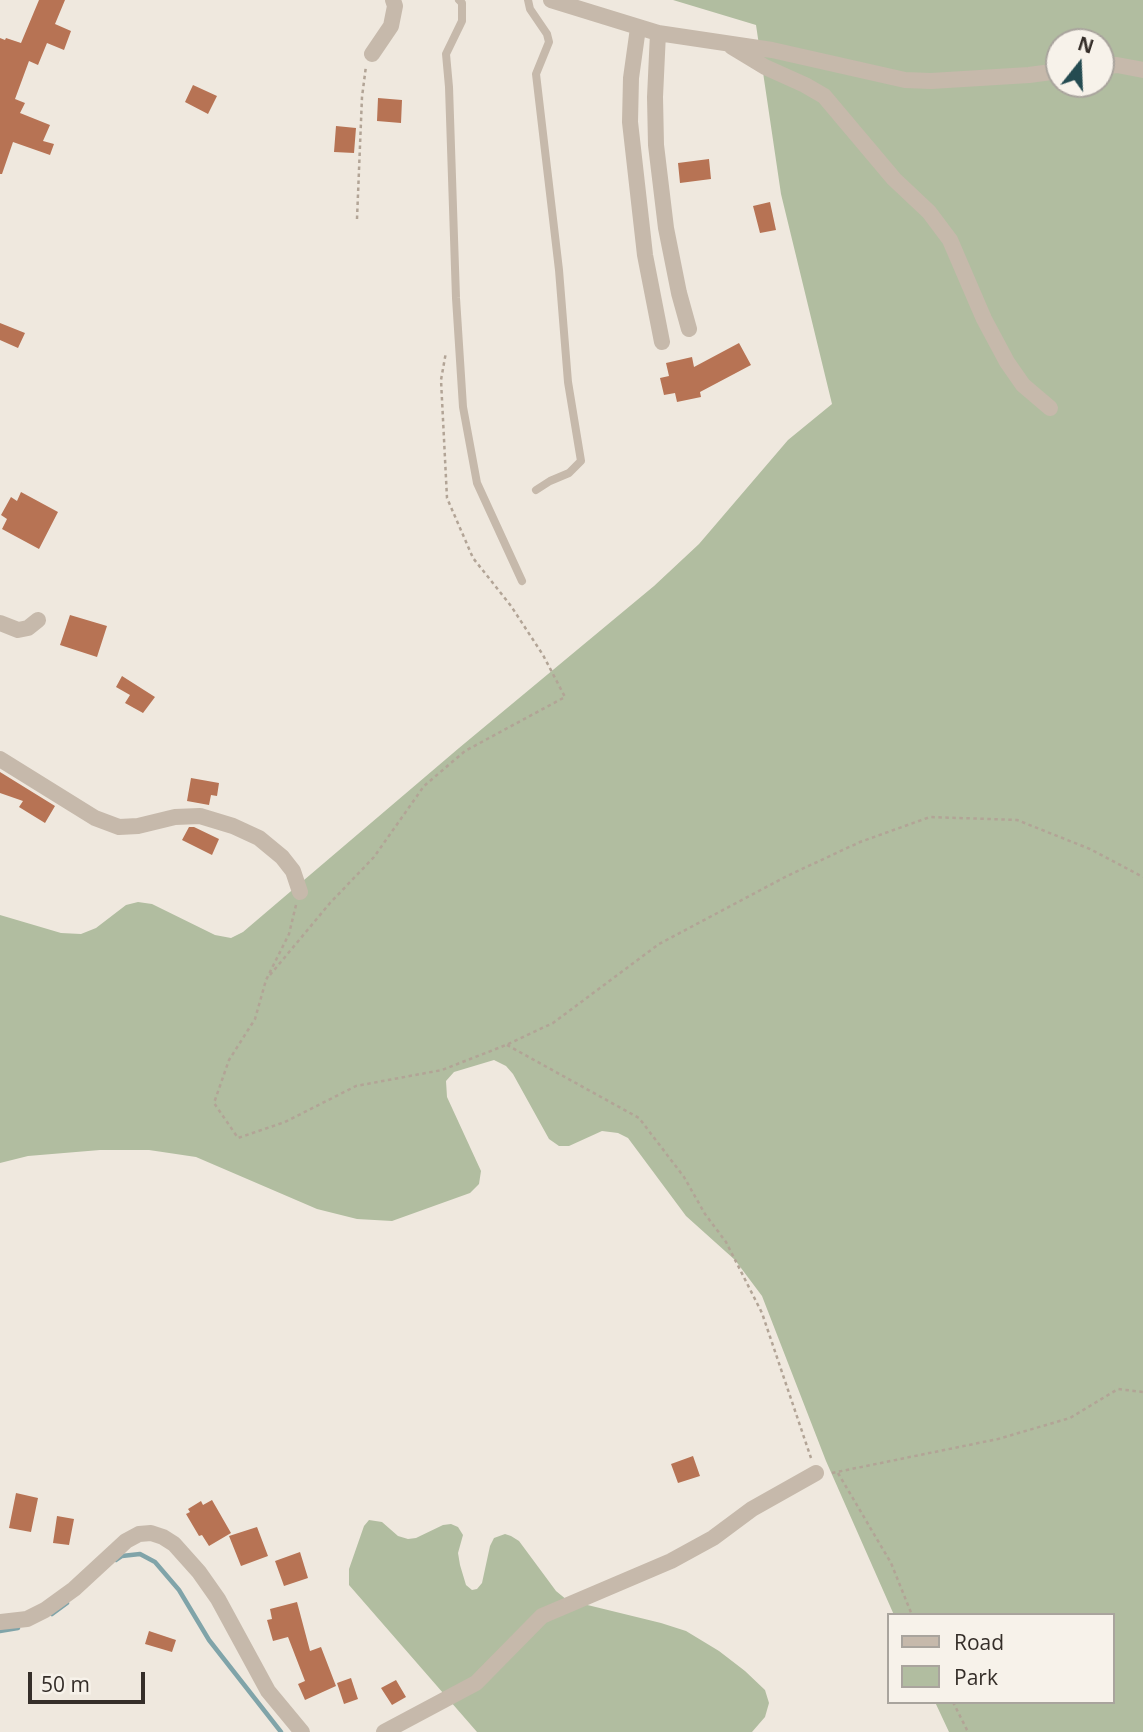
<!DOCTYPE html>
<html>
<head>
<meta charset="utf-8">
<style>
  body { margin:0 }
  #map { position:relative; width:1143px; height:1732px; overflow:hidden; background:#efe8de; font-family:"Open Sans",sans-serif }
  canvas { display:block }
  .legend { position:absolute; left:887px; top:1613px; width:228px; height:91px; box-sizing:border-box; background:#f7f2ea; border:2px solid #a9a49d; margin:0; padding:9px 12px; list-style:none; font-size:21px; color:#352e29 }
  .legend li { display:flex; align-items:center; gap:14px; height:35px }
  .legend b { width:35px; border:2px solid #a9a49d }
  .north { position:absolute; left:1045px; top:28px; width:70px; height:70px; box-sizing:border-box; background:#f7f2ea; border:2px solid #a9a49d; border-radius:50%; rotate:18deg; font-size:19px; font-weight:700; line-height:28px; text-align:center; color:#352e29 }
  .north::after { content:''; display:block; margin:auto; width:24px; height:32px; background:#244b51; clip-path:polygon(50% 0,100% 100%,50% 72%,0 100%) }
  .scale { position:absolute; left:28px; top:1672px; width:117px; height:32px; box-sizing:border-box; border:4px solid #352e29; border-top:0; padding-left:9px; font-size:21px; line-height:24px; white-space:nowrap; color:#352e29; -webkit-text-stroke:5px #f7f2ea; paint-order:stroke }
</style>
</head>
<body>
<div id="map">
<canvas width="1143" height="1732"></canvas>
<ul class="legend">
<li><b style="height:9px;background:#c6b9ab"></b>Road</li>
<li><b style="height:19px;background:#b1bda0"></b>Park</li>
</ul>
<div class="north">N</div>
<div class="scale">50 m</div>
</div>
<script>
const context = document.querySelector('canvas').getContext('2d');
context.lineJoin = 'round';
function fill(path, color) {
  context.fillStyle = color;
  context.fill(path, 'evenodd');
}
function poly(rows) {
  const path = new Path2D();
  for (const r of rows) {
    path.moveTo(r[0], r[1]);
    for (let i = 2; i < r.length; i += 2) path.lineTo(r[i], r[i + 1]);
  }
  return path;
}
function trace(path, color, width, dash) {
  context.strokeStyle = color;
  context.lineWidth = width;
  context.lineCap = dash ? 'butt' : 'round';
  context.setLineDash(dash || []);
  context.stroke(path);
}
const green = poly([
  [673,0,1143,0,1143,1732,949,1732,935,1702,1113,1702,1113,1615,894,1615,826,1461,762,1296,735,1260,686,1216,628,1138,618,1133,602,1131,569,1146,559,1146,549,1139,513,1074,506,1066,494,1060,454,1072,446,1081,447,1097,481,1171,479,1184,470,1193,392,1221,357,1219,317,1209,196,1157,149,1150,100,1150,28,1156,0,1163,0,915,61,933,81,934,96,928,126,905,138,902,152,904,215,935,231,938,243,932,459,748,654,586,699,544,788,440,832,404,781,194,756,25],
  [1059,42,1101,42,1101,84,1059,84],
  [369,1520,382,1522,398,1536,408,1539,416,1538,443,1525,451,1524,458,1527,463,1535,458,1553,460,1565,466,1585,472,1590,477,1589,482,1583,490,1546,494,1538,505,1534,511,1536,519,1541,556,1591,567,1600,661,1623,686,1631,719,1651,745,1671,765,1690,769,1703,765,1717,752,1732,477,1732,349,1585,349,1569,364,1526]
]);
const stream = poly([
  [116,1560,122,1556,140,1554,155,1562,179,1590,209,1640,281,1732],
  [52,1614,67,1603],
  [0,1631,18,1628]
]);
const building = poly([
  [39,0,65,0,55,24,71,31,64,50,47,43,38,65,29,61,15,99,25,103,20,113,50,125,43,141,54,144,50,155,13,142,2,174,0,174,0,38,5,40,6,38,21,43],
  [193,85,217,96,208,114,185,102],
  [378,98,402,100,401,123,377,121],
  [336,126,356,128,354,153,334,152],
  [709,159,711,179,680,183,678,163],
  [770,202,776,230,760,233,753,206],
  [0,323,25,333,18,348,0,340],
  [739,343,751,365,700,392,701,397,677,402,675,393,664,395,660,378,669,376,666,363,692,357,694,367],
  [21,492,58,512,39,549,2,529,7,519,1,515,11,497,17,501],
  [70,615,107,626,97,657,60,645],
  [122,676,155,697,143,713,125,703,130,695,116,687],
  [0,772,55,806,45,823,19,807,23,801,0,793],
  [191,778,219,783,217,796,211,795,209,805,187,801],
  [189,827,194,827,219,839,212,855,182,840],
  [693,1456,700,1476,678,1483,671,1464],
  [16,1493,38,1498,31,1532,9,1528],
  [212,1500,231,1533,209,1546,202,1535,199,1536,186,1514,190,1512,188,1509,201,1501,203,1505],
  [57,1516,74,1519,69,1545,53,1543],
  [257,1527,268,1556,241,1566,229,1536],
  [300,1552,308,1578,284,1586,275,1561],
  [297,1602,310,1651,321,1647,336,1686,305,1700,298,1684,305,1681,288,1637,273,1641,267,1620,272,1619,270,1609],
  [149,1631,176,1640,172,1652,145,1644],
  [351,1678,358,1699,344,1704,337,1683],
  [396,1680,406,1697,392,1705,381,1688]
]);
const path = poly([
  [357,219,362,97,366,66],
  [296,905,289,934,266,980,255,1019,229,1060,214,1103,238,1138,285,1122,356,1086,442,1070,506,1045,553,1023,659,944,787,876,860,842,930,817,1017,820,1090,849,1143,877],
  [270,975,330,903,374,857,424,786,465,751,565,697,543,655,511,606,473,558,447,498,441,380,446,352],
  [507,1045,639,1118,684,1177,705,1214,726,1242,762,1313,811,1458],
  [832,1473,998,1439,1070,1418,1118,1389,1143,1392],
  [838,1473,891,1563,912,1615],
  [953,1702,968,1732]
]);
const lane = poly([
  [459,0,462,3,462,21,446,54,449,87,456,298,463,407,477,483,522,581],
  [528,0,530,9,547,34,549,42,536,74,559,270,568,382,581,461,569,473,550,481,536,490]
]);
const street = poly([
  [551,0,658,33,772,50,905,80,931,81,1029,75,1059,71],
  [638,28,631,78,630,122,645,255,662,342],
  [658,33,655,97,656,145,666,228,679,293,689,329],
  [732,47,765,67,805,85,824,96,894,179,929,212,950,240,984,319,1007,362,1023,385,1050,408],
  [372,54,391,26,395,6,393,0],
  [1101,67,1117,65,1143,70],
  [0,623,18,630,28,628,38,620],
  [0,759,95,818,119,827,138,826,175,817,200,816,233,826,259,838,282,857,293,871,300,892],
  [0,1622,27,1619,45,1610,74,1589,126,1541,139,1534,151,1533,163,1537,174,1544,199,1572,218,1599,268,1691,302,1732],
  [384,1732,476,1683,542,1616,671,1561,713,1538,752,1509,816,1473]
]);
fill(green, '#b1bda0');
trace(stream, '#80a4a9', 4.5);
fill(building, '#b77354');
trace(path, '#b2a496', 2.5, [3.5, 3.5]);
trace(lane, '#c6b9ab', 8);
trace(street, '#c6b9ab', 16);
</script>
</body>
</html>
